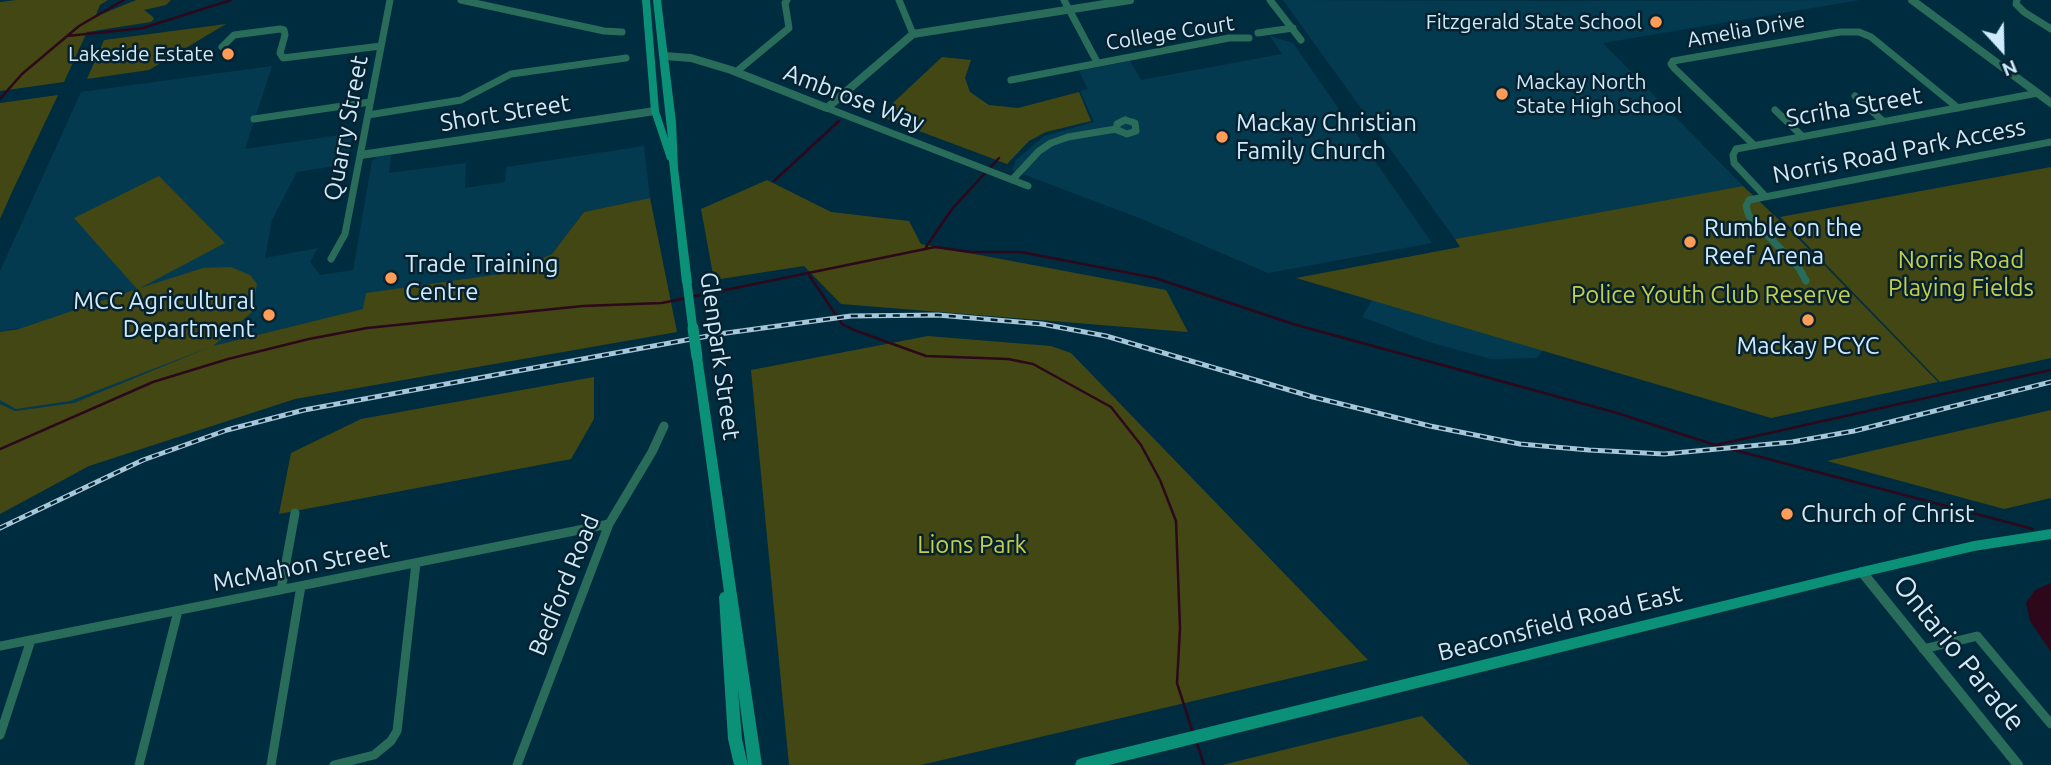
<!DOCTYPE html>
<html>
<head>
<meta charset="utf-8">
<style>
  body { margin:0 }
  #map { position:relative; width:2051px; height:765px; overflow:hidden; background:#002c40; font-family:Ubuntu,sans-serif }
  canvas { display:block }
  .north { position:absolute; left:1967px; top:14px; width:70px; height:70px; -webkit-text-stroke:5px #07212e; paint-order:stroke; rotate:158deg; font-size:19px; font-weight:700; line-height:28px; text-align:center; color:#cdebfc }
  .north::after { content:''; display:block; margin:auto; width:24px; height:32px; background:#cdebfc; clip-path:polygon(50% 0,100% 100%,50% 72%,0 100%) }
</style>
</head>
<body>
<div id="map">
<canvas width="2051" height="765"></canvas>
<div class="north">N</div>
</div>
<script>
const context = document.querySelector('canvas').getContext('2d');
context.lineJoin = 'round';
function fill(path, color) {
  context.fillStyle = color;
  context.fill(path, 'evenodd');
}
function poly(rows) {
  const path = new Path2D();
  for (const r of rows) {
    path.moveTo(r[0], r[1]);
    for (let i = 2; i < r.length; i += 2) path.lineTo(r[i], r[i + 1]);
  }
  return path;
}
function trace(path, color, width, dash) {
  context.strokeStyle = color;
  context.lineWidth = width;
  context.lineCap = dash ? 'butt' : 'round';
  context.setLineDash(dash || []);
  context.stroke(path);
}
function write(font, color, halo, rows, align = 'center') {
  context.font = font + ' Ubuntu,sans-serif';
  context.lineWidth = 5;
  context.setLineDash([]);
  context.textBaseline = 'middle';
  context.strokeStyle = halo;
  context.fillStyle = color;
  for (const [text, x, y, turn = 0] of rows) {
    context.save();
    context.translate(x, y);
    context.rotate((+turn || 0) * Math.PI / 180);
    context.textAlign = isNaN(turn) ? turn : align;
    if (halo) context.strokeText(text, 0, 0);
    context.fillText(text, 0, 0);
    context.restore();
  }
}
const built = poly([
  [1283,0,1562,1,1860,0,1603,43,1743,186,1455,239],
  [1270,36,1293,43,1432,243,1268,273,1142,219,1012,170,1016,160,1044,136,1094,122,1080,91,1088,89,1079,71,1130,61,1141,80,1282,54],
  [272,66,245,149,353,133,347,164,297,172,272,220,265,258,318,248,310,262,320,275,353,270,372,161,377,157,391,155,389,173,466,163,465,188,505,182,506,167,644,146,650,198,584,212,552,254,508,273,215,346,74,403,15,411,0,404,0,357,18,328,0,332,0,271,81,92],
  [1375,295,1548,343,1537,358,1491,359,1429,342,1362,317]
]);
const green = poly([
  [16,0,108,0,100,5,95,17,136,0,171,0,166,5,144,10,152,16,154,19,151,22,87,32,64,82,0,91,0,2],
  [226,24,149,70,87,79,104,40],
  [942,57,971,60,965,78,970,92,989,105,1018,108,1079,92,1091,121,1046,132,1029,141,1007,164,879,116],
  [58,95,12,192,0,219,0,103],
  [2051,167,2051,358,1940,382,1780,217],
  [159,176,225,243,140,288,203,268,231,267,250,275,257,284,252,312,213,346,363,309,366,293,508,273,552,254,584,212,650,198,677,332,295,399,89,466,0,514,0,404,15,411,74,403,210,347,70,401,16,409,0,400,0,332,19,329,137,289,74,218],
  [767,180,831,212,909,221,921,244,1166,290,1188,332,841,304,804,266,714,280,701,209],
  [1743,186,1794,234,1938,382,1771,418,1296,278,1460,247,1455,239],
  [928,336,1051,346,1071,353,1368,660,921,765,789,765,751,370],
  [594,377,594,419,571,459,279,514,291,453,361,419],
  [2051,410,2051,498,2004,509,1827,461],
  [1422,716,1470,765,1222,765]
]);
const water = poly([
  [2051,583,2051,652,2030,621,2026,603,2035,590]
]);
const stream = poly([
  [67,36,143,28,231,0],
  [0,99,22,74,79,26,124,0],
  [774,181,839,121],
  [926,247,952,209,999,158],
  [809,275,842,324,854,330,926,356,1008,359,1033,364,1111,407,1141,445,1160,480,1176,521,1180,628,1177,683,1193,733],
  [1716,445,2051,370],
  [0,449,153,382,228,359,309,339,367,328,583,306,662,303,935,247,970,252,1021,252,1155,278,1293,324,1617,413,1715,445,2033,529],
  [1197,743,1204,765]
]);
const minorFar1 = poly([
  [461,0,604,31,622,32],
  [899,0,913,34],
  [1064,0,1097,62],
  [1270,0,1301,40],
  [2017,0,2016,4,2024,12,2051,29],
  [1258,33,1293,28],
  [222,47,234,35,280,29,284,30,285,35,280,53,283,58,381,46],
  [736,72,789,28,785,3,787,0],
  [1011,80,1229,38,1249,38],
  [1855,96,1883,121],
  [827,108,1028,186],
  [1775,110,1802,136],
  [368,115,461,100,511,74,626,58],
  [254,119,370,102],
  [1125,120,1135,123,1136,131,1127,134,1117,130,1117,124,1125,120],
  [1754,145,1675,69,1671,64,1673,61,1840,32,1859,32,1871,37,1958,108],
  [1012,180,1039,151,1051,143,1068,137,1116,129],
  [1765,196,1734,163,1733,155,1736,149,2038,93],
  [331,259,345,234,390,0],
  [1806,281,1799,268,1749,216,1746,206,1749,200,2051,142]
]);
const minor = poly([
  [281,590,295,513],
  [0,646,609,524],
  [1923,649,1977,636,2051,724],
  [0,735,31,640],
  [139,765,178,611],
  [271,765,301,586],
  [334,765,374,755,391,741,397,731,416,563],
  [517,765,609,524,652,452,664,426]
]);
const tertiaryFar1 = poly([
  [1912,0,2051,103],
  [664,56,691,58,731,70,827,108,913,34,1130,0],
  [361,155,655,111]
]);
const tertiary = poly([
  [1862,572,2018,765]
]);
const secondary = poly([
  [642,0,650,0,659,111,668,138,653,0,661,0,676,122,678,168,692,283,687,287,682,283,669,161,667,159,651,111,642,0],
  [697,353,702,357,762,765,748,765,738,690,742,739,748,765,734,765,728,739,719,597,721,593,724,592,692,357,697,353],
  [2051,529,2051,539,1974,551,1862,577,1109,765,1075,765,1077,760,1082,758,1862,567,1974,541,2051,529]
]);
const rail = poly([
  [0,528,143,460,227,430,304,410,719,334,851,316,938,315,1042,324,1106,336,1313,397,1430,426,1520,444,1589,450,1664,454,1792,442,1854,431,2051,382]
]);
const secondaryBridgeFar1 = poly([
  [687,283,693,330]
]);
const secondaryBridge = poly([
  [693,328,697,357]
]);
const markers = [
  [1656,22,7,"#fe9c58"],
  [228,54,7,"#fe9c58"],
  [1502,94,7,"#fe9c58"],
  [1222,137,7,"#fe9c58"],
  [1690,242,7,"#fe9c58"],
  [391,278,7,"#fe9c58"],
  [269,315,7,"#fe9c58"],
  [1808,320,7,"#fe9c58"],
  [1787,514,7,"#fe9c58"]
];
const farPoinames = [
  ["Fitzgerald State School",1642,22],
  ["Lakeside Estate",214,54],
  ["Mackay North",1516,82,"left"],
  ["State High School",1516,106,"left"]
];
const farStreetnames = [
  ["Amelia Drive",1746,30,-10],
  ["College Court",1170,33,-9]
];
const streetNames = [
  ["Ambrose Way",854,98,21],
  ["Scriha Street",1854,107,-10],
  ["Short Street",505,113,-9],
  ["Quarry Street",346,128,-79],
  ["Norris Road Park Access",1899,151,-11],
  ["Glenpark Street",720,356,82],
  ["McMahon Street",301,566,-11],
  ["Bedford Road",564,585,-68],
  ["Beaconsfield Road East",1560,623,-14]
];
const poiNames = [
  ["Mackay Christian",1236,123],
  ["Family Church",1236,151],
  ["Rumble on the",1704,228],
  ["Reef Arena",1704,256],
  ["Trade Training",405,264],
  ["Centre",405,292],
  ["MCC Agricultural",255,301,"right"],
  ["Department",255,329,"right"],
  ["Mackay PCYC",1808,346,"center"],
  ["Church of Christ",1801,514]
];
const parkNames = [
  ["Norris Road",1961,260],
  ["Playing Fields",1961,288],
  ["Police Youth Club Reserve",1711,295],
  ["Lions Park",972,545]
];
const nearStreetnames = [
  ["Ontario Parade",1959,653,51]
];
fill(built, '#043a50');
fill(green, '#434714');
fill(water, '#2d081b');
trace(stream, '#2d081b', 2.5);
trace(minorFar1, '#296c5a', 7);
trace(minor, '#296c5a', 9);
trace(tertiaryFar1, '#296c5a', 8);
trace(tertiary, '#296c5a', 10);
fill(secondary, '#0a9177');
trace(rail, '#a6c7d9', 5);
trace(rail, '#07212e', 2.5, [7]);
trace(secondaryBridgeFar1, '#0a9177', 9);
trace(secondaryBridge, '#0a9177', 11);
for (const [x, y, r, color] of markers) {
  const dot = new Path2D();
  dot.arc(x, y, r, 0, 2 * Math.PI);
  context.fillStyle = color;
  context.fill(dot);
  trace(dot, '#07212e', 2.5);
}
write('21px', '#cdebfc', '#07212e', farPoinames, 'right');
write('21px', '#cdebfc', '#07212e', farStreetnames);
write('24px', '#cdebfc', '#07212e', streetNames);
write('24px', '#cdebfc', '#07212e', poiNames, 'left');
write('24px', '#c4ce48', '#07212e', parkNames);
write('28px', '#cdebfc', '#07212e', nearStreetnames);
</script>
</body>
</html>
